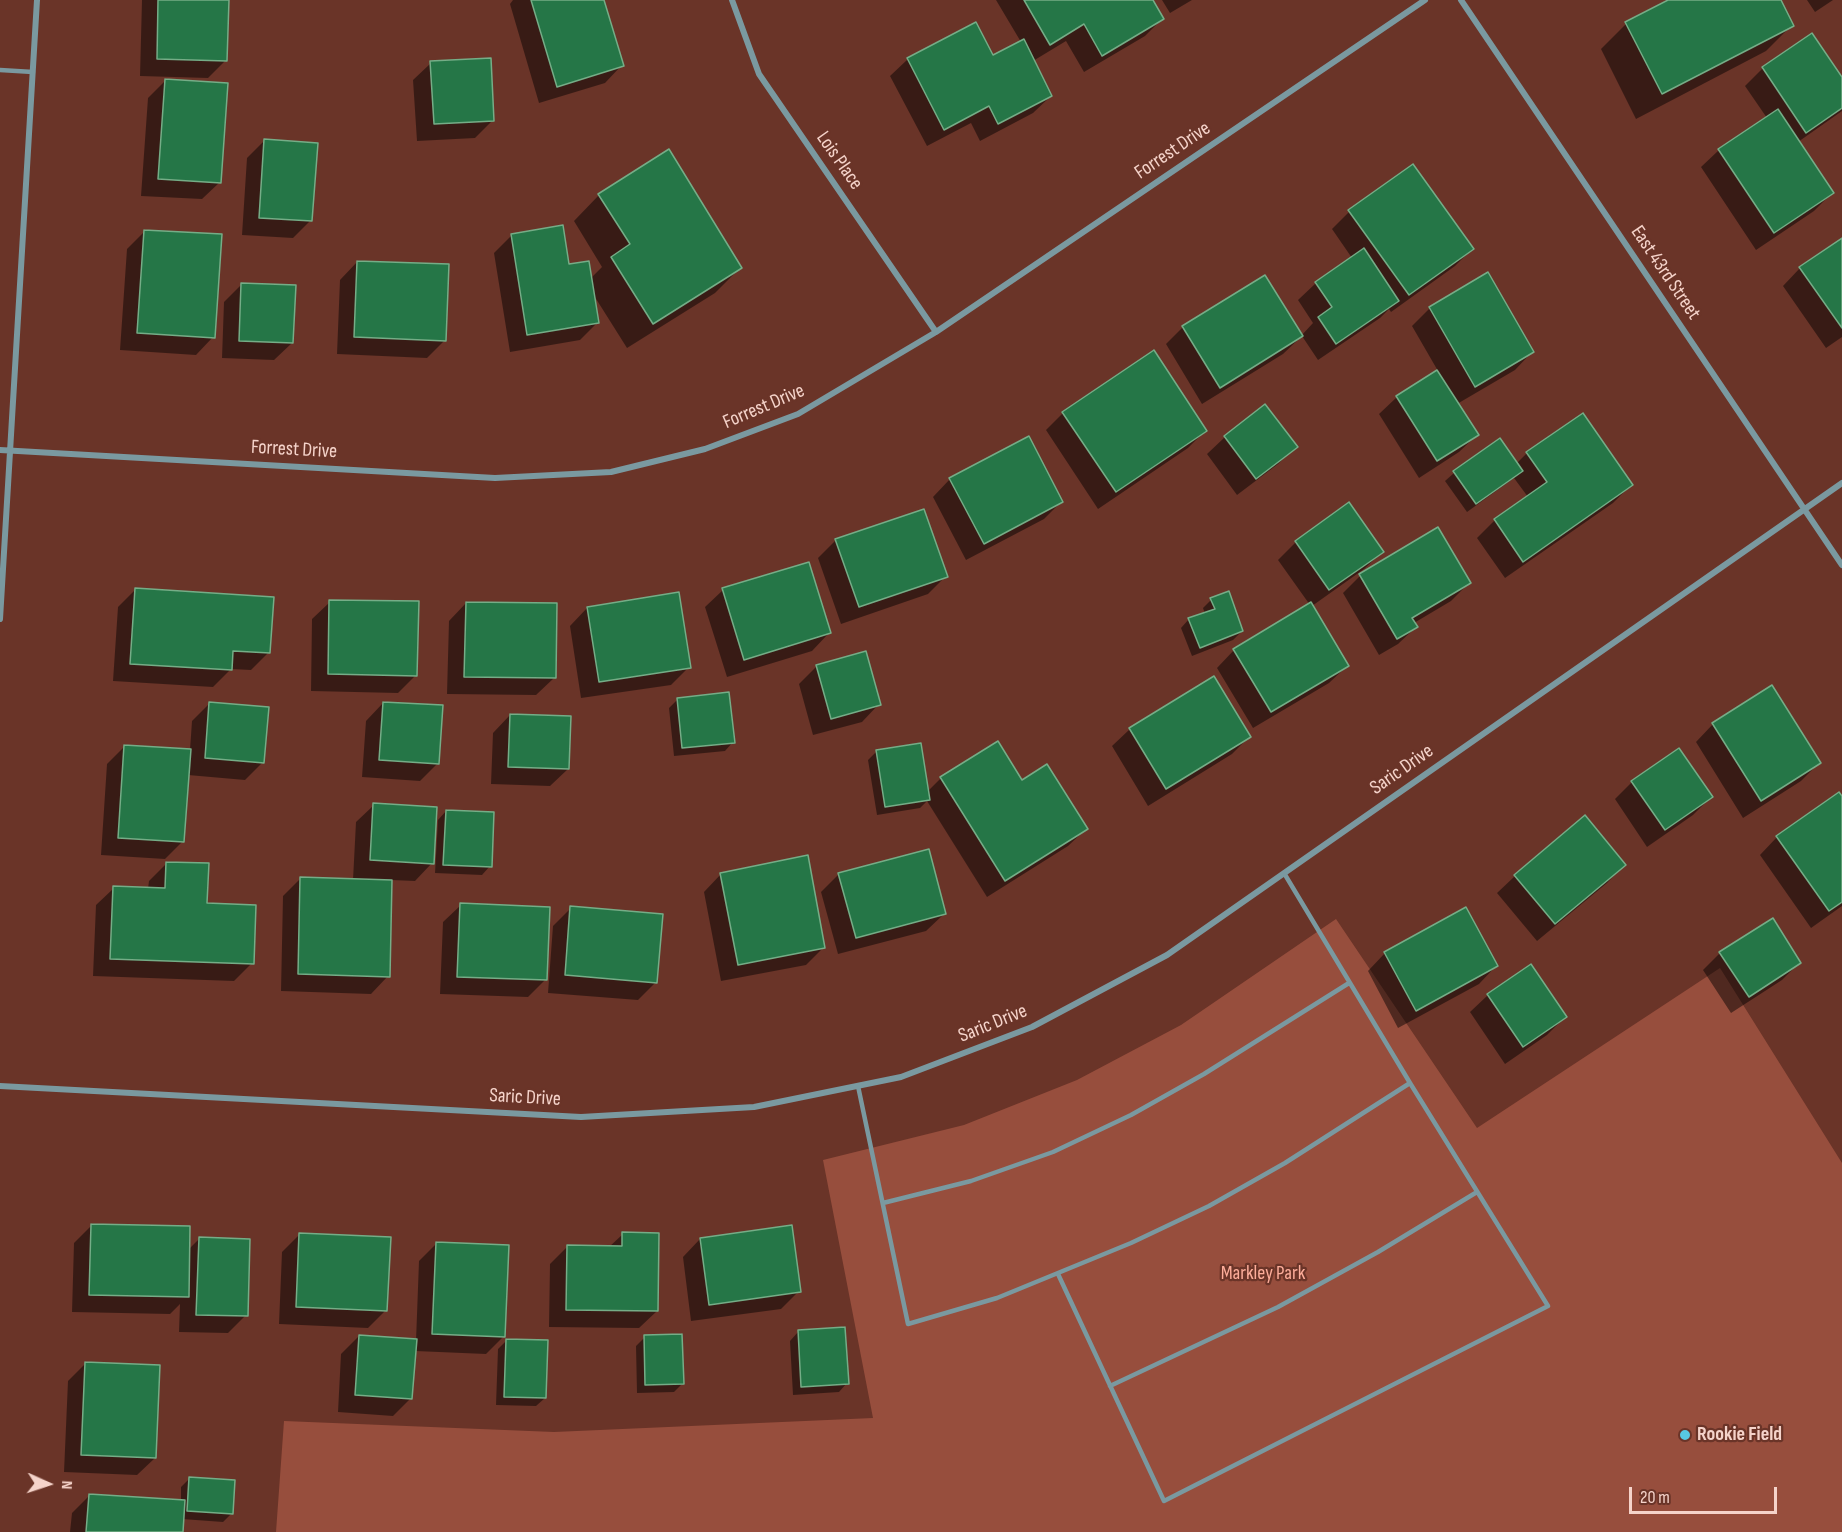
<!DOCTYPE html>
<html>
<head>
<meta charset="utf-8">
<style>
  body { margin:0 }
  #map { position:relative; width:1842px; height:1532px; overflow:hidden; background:#6a3428; font-family:"Sofia Sans Condensed",sans-serif }
  canvas { display:block }
  .north { position:absolute; left:18px; top:1454px; width:60px; height:60px; -webkit-text-stroke:4px #6a3428; paint-order:stroke; rotate:93deg; font-size:16px; font-weight:700; line-height:24px; text-align:center; color:#f5d3ca }
  .north::after { content:''; display:block; margin:auto; width:21px; height:27px; background:#f5d3ca; clip-path:polygon(50% 0,100% 100%,50% 72%,0 100%) }
  .scale { position:absolute; left:1629px; top:1487px; width:148px; height:27px; box-sizing:border-box; border:3px solid #f5d3ca; border-top:0; padding-left:8px; font-size:18px; line-height:21px; white-space:nowrap; color:#f5d3ca; -webkit-text-stroke:4px #6a3428; paint-order:stroke }
</style>
</head>
<body>
<div id="map">
<canvas width="1842" height="1532"></canvas>
<div class="north">N</div>
<div class="scale">20 m</div>
</div>
<script>
const context = document.querySelector('canvas').getContext('2d');
context.lineJoin = 'round';
function fill(path, color) {
  context.fillStyle = color;
  context.fill(path, 'evenodd');
}
function poly(rows) {
  const path = new Path2D();
  for (const r of rows) {
    path.moveTo(r[0], r[1]);
    for (let i = 2; i < r.length; i += 2) path.lineTo(r[i], r[i + 1]);
  }
  return path;
}
function trace(path, color, width, dash) {
  context.strokeStyle = color;
  context.lineWidth = width;
  context.lineCap = dash ? 'butt' : 'round';
  context.setLineDash(dash || []);
  context.stroke(path);
}
function write(font, color, halo, rows, align = 'center') {
  context.font = font + ' "Sofia Sans Condensed",sans-serif';
  context.lineWidth = 4.5;
  context.setLineDash([]);
  context.textBaseline = 'middle';
  context.strokeStyle = halo;
  context.fillStyle = color;
  for (const [text, x, y, turn = 0] of rows) {
    context.save();
    context.translate(x, y);
    context.rotate((+turn || 0) * Math.PI / 180);
    context.textAlign = isNaN(turn) ? turn : align;
    if (halo) context.strokeText(text, 0, 0);
    context.fillText(text, 0, 0);
    context.restore();
  }
}
const green = poly([
  [1336,919,1477,1128,1720,968,1842,1163,1842,1532,276,1532,284,1421,554,1432,873,1418,823,1160,964,1125,1077,1080,1181,1025]
]);
const shadow = poly([
  [142,0,227,0,225,61,208,78,140,76],
  [513,0,603,0,622,65,605,83,539,103,510,4],
  [996,0,1152,0,1162,19,1145,36,1084,72,1066,41,1033,61,1051,96,1033,113,980,141,971,123,927,146,890,76,908,59,992,57,1021,42],
  [1162,0,1192,0,1170,13],
  [1671,0,1779,0,1792,25,1766,51,1636,119,1601,49,1626,24],
  [1807,0,1833,0,1815,12],
  [1812,35,1842,80,1842,111,1798,142,1832,193,1814,211,1756,250,1701,167,1719,150,1767,118,1745,86,1763,68],
  [431,63,493,120,475,138,417,141,413,80],
  [165,81,220,182,202,199,141,196,148,98],
  [264,141,311,220,293,238,242,235,247,158],
  [599,195,740,268,715,293,627,348,593,294,597,323,580,340,510,352,494,253,512,235,590,279,602,267,574,221],
  [1349,212,1472,249,1455,266,1391,312,1389,309,1380,318,1318,360,1302,336,1283,354,1202,404,1166,344,1183,327,1301,336,1313,323,1298,300,1316,283,1352,258,1332,229],
  [145,231,213,337,196,355,120,350,127,249],
  [1842,240,1842,337,1826,348,1783,286,1800,268],
  [357,262,445,340,427,358,337,354,340,280],
  [242,284,292,343,274,360,222,358,224,302],
  [1430,308,1532,352,1515,370,1457,404,1477,435,1459,452,1419,478,1379,414,1397,397,1438,371,1412,326],
  [1063,413,1206,430,1188,448,1098,509,1046,430],
  [1582,415,1631,485,1613,503,1505,578,1477,538,1495,520,1528,497,1514,478,1467,512,1445,481,1454,473,1500,440,1516,464,1527,453],
  [1225,437,1296,446,1278,464,1237,495,1207,454],
  [950,479,1062,501,1044,519,966,560,933,497],
  [1349,504,1382,552,1364,569,1312,606,1347,666,1329,683,1253,728,1217,668,1234,650,1310,605,1278,560,1296,542],
  [836,540,946,576,928,594,841,624,818,558],
  [1360,576,1469,583,1451,601,1414,623,1416,627,1398,644,1379,655,1343,593],
  [135,590,268,653,251,670,231,669,213,687,113,681,118,607],
  [723,590,829,633,812,651,727,677,705,607],
  [1211,600,1242,631,1233,640,1192,656,1181,628,1189,619,1205,614,1203,608],
  [330,602,416,675,398,693,311,691,312,619],
  [466,603,554,678,536,695,447,694,449,621],
  [587,608,689,667,671,685,581,698,570,626],
  [817,666,879,704,862,722,813,735,799,684],
  [678,699,733,742,725,751,674,756,669,708],
  [210,703,263,762,245,780,188,775,183,841,165,859,101,855,107,764,125,746,190,750,192,721],
  [383,703,438,763,420,781,362,777,366,721],
  [510,715,568,769,550,786,491,784,493,733],
  [1713,724,1819,763,1801,781,1743,818,1696,742],
  [1130,729,1249,737,1232,754,1148,806,1112,746],
  [877,751,927,792,941,778,1022,782,1086,829,1068,846,987,897,927,801,920,808,877,815,868,760],
  [1632,782,1711,797,1693,815,1647,847,1615,799],
  [1842,798,1842,906,1811,928,1760,855,1777,837],
  [374,805,432,863,415,881,391,880,388,976,371,994,281,991,283,896,301,878,353,880,356,822],
  [446,811,490,866,482,875,435,873,438,820],
  [1585,817,1624,865,1607,883,1537,941,1497,893,1515,876],
  [167,863,205,904,252,963,234,981,93,976,96,905,114,888,148,889,149,881],
  [721,874,824,947,806,965,721,981,704,892],
  [839,874,944,914,926,931,838,954,821,892],
  [461,905,546,979,528,997,440,994,443,922],
  [571,908,656,982,638,1000,548,993,553,926],
  [1385,953,1496,966,1479,984,1398,1028,1368,971],
  [1720,953,1799,963,1782,980,1731,1013,1703,970],
  [1531,966,1565,1017,1547,1035,1505,1064,1470,1012,1488,995],
  [92,1225,188,1250,199,1239,246,1315,228,1333,179,1332,180,1304,170,1314,72,1312,74,1243],
  [300,1234,386,1310,368,1328,279,1324,282,1252],
  [623,1234,657,1311,639,1328,549,1327,550,1264,568,1246,609,1247],
  [700,1239,799,1291,781,1309,691,1321,683,1257],
  [437,1243,504,1336,486,1354,415,1351,411,1398,393,1416,338,1412,341,1354,359,1336,416,1341,419,1261],
  [798,1332,847,1383,839,1392,793,1395,790,1341],
  [645,1337,682,1384,674,1392,637,1393,636,1346],
  [507,1340,545,1398,536,1406,496,1405,498,1349],
  [86,1363,155,1458,137,1475,64,1472,68,1381],
  [190,1478,232,1513,223,1522,182,1519,181,1532,70,1532,72,1513,89,1496,181,1502,181,1487]
]);
const building = poly([
  [158,0,229,0,227,61,157,59,158,0],
  [531,0,604,0,624,66,557,87,531,0],
  [1024,0,1153,0,1164,19,1102,56,1084,24,1050,45,1024,0],
  [1668,0,1781,0,1794,26,1662,94,1625,22,1668,0],
  [976,22,993,55,1024,39,1052,96,998,124,989,106,944,130,907,58,976,22],
  [1812,33,1842,77,1842,108,1806,133,1762,67,1812,33],
  [491,58,494,121,434,124,430,61,491,58],
  [165,79,228,83,221,183,158,179,165,79],
  [1778,109,1834,193,1774,233,1718,149,1778,109],
  [264,139,318,143,312,221,259,218,264,139],
  [669,149,742,268,653,324,611,257,630,244,598,194,669,149],
  [1413,164,1474,249,1409,295,1348,210,1413,164],
  [563,225,569,264,589,261,599,323,527,335,511,234,563,225],
  [144,230,222,234,215,338,137,333,144,230],
  [1842,238,1842,328,1799,267,1842,238],
  [1364,248,1399,301,1336,344,1318,317,1332,307,1315,282,1364,248],
  [357,261,449,264,446,341,354,337,357,261],
  [1488,272,1534,352,1475,387,1429,307,1488,272],
  [1265,275,1303,336,1220,388,1182,326,1265,275],
  [241,283,296,285,293,343,239,341,241,283],
  [1154,350,1207,431,1116,492,1062,412,1154,350],
  [1437,370,1479,435,1437,461,1396,396,1437,370],
  [1265,404,1298,447,1256,479,1224,436,1265,404],
  [1583,413,1633,485,1523,562,1494,519,1547,482,1526,452,1583,413],
  [1029,436,1063,502,984,544,949,478,1029,436],
  [1500,438,1523,471,1476,504,1453,471,1500,438],
  [1349,502,1384,552,1329,590,1295,541,1349,502],
  [924,509,948,577,859,607,835,539,924,509],
  [1438,527,1471,583,1412,618,1418,627,1397,639,1359,574,1438,527],
  [809,562,831,633,744,660,722,588,809,562],
  [135,588,274,597,270,653,233,651,232,670,130,664,135,588],
  [1229,591,1243,631,1200,648,1188,618,1215,609,1210,598,1229,591],
  [679,592,691,668,599,682,587,607,679,592],
  [329,600,419,601,417,676,328,674,329,600],
  [466,602,557,603,556,678,464,677,466,602],
  [1311,602,1349,666,1271,712,1233,649,1311,602],
  [866,651,881,705,831,719,816,665,866,651],
  [1214,676,1251,737,1166,789,1129,728,1214,676],
  [1772,685,1821,763,1761,801,1712,723,1772,685],
  [729,692,735,743,682,748,677,698,729,692],
  [209,702,269,707,264,763,205,758,209,702],
  [383,702,443,705,439,764,379,760,383,702],
  [510,714,571,716,569,769,508,767,510,714],
  [998,741,1022,780,1047,764,1088,829,1005,881,940,777,998,741],
  [921,743,930,800,885,807,876,750,921,743],
  [124,745,191,749,184,842,118,838,124,745],
  [1679,748,1713,797,1665,830,1631,781,1679,748],
  [1839,792,1842,796,1842,902,1829,911,1776,836,1839,792],
  [373,803,437,807,434,864,370,860,373,803],
  [446,810,494,812,492,867,443,865,446,810],
  [1585,815,1626,865,1555,924,1514,875,1585,815],
  [929,849,946,914,856,938,838,873,929,849],
  [808,855,825,948,738,965,720,873,808,855],
  [166,862,209,863,207,903,256,905,254,964,110,959,113,886,165,888,166,862],
  [300,877,392,880,390,977,298,974,300,877],
  [460,903,550,907,547,980,457,977,460,903],
  [570,906,663,914,657,983,565,975,570,906],
  [1466,907,1498,966,1416,1011,1384,952,1466,907],
  [1773,918,1801,963,1749,997,1719,952,1773,918],
  [1531,964,1567,1017,1523,1047,1487,994,1531,964],
  [91,1224,190,1226,189,1297,89,1295,91,1224],
  [792,1225,801,1292,709,1305,700,1238,792,1225],
  [622,1232,659,1233,658,1311,566,1310,567,1245,622,1246,622,1232],
  [299,1233,391,1237,387,1311,296,1307,299,1233],
  [199,1237,250,1239,248,1316,196,1315,199,1237],
  [436,1242,509,1245,505,1337,432,1334,436,1242],
  [845,1327,849,1384,801,1387,798,1330,845,1327],
  [682,1334,684,1384,645,1385,644,1335,682,1334],
  [359,1335,417,1339,412,1399,355,1395,359,1335],
  [506,1339,548,1340,546,1398,504,1397,506,1339],
  [85,1362,160,1365,156,1458,81,1455,85,1362],
  [189,1477,235,1480,233,1514,187,1511,189,1477],
  [89,1494,185,1500,183,1532,86,1532,89,1494]
]);
const lane = poly([
  [0,70,33,72],
  [858,1086,908,1324,997,1298,1131,1243,1209,1206,1285,1163,1410,1083,1284,873],
  [883,1203,971,1181,1053,1152,1131,1115,1204,1074,1349,983],
  [1058,1274,1164,1501,1548,1306,1410,1083],
  [1110,1386,1278,1307,1378,1252,1477,1192]
]);
const street = poly([
  [732,0,759,74,936,332],
  [1461,0,1842,565],
  [0,450,495,478,611,472,705,449,798,414,936,332,1425,0],
  [0,619,37,0],
  [0,1086,581,1117,754,1107,901,1077,1032,1027,1167,955,1842,483]
]);
const markers = [
  [1685,1435,6,"#57c9e2"]
];
const streetNames = [
  ["Forrest Drive",1173,151,-34],
  ["Lois Place",839,161,55],
  ["East 43rd Street",1665,273,56],
  ["Forrest Drive",764,407,-23],
  ["Forrest Drive",294,450,3],
  ["Saric Drive",1402,770,-35],
  ["Saric Drive",993,1024,-22],
  ["Saric Drive",525,1098,3]
];
const parkNames = [
  ["Markley Park",1263,1274]
];
const poiNames = [
  ["Rookie Field",1697,1435]
];
fill(green, '#974e3d');
fill(shadow, '#0007');
fill(building, '#257647');
trace(building, '#75ad87', 1.5);
trace(lane, '#7a99a0', 4.5);
trace(street, '#7a99a0', 6);
for (const [x, y, r, color] of markers) {
  const dot = new Path2D();
  dot.arc(x, y, r, 0, 2 * Math.PI);
  context.fillStyle = color;
  context.fill(dot);
  trace(dot, '#6a3428', 2);
}
write('20px', '#f5d3ca', '#6a3428', streetNames);
write('20px', '#fdad9a', '#6a3428', parkNames);
write('bold 20px', '#f5d3ca', '#6a3428', poiNames, 'left');
</script>
</body>
</html>
